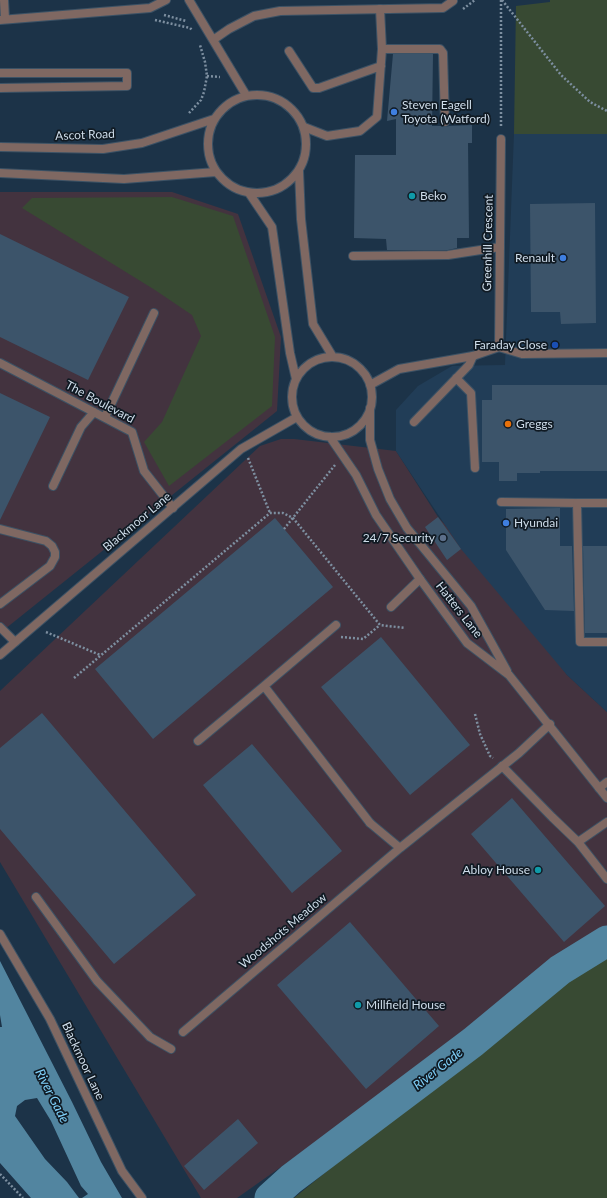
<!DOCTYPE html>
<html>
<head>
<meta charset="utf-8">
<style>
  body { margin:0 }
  canvas { display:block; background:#1c3348 }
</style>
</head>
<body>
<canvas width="607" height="1198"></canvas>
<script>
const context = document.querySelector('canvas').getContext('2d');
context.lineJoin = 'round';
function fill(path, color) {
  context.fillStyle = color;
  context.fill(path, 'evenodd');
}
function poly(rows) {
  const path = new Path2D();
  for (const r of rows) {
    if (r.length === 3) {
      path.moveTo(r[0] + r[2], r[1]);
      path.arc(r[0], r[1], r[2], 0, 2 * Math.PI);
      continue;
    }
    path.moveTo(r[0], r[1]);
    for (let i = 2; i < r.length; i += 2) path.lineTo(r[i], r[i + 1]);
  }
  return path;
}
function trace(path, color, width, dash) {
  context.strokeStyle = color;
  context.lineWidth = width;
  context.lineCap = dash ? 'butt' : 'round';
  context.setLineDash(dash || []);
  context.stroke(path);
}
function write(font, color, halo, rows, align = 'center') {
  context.font = font + ' Lato,sans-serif';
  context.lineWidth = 3.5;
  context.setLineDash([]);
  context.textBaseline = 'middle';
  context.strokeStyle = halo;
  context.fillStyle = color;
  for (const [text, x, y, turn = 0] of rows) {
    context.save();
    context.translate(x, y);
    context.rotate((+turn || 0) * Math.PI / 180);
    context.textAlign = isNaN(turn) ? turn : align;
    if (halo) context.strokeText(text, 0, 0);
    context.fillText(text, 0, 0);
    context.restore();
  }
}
const commercial = poly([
  [0,192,172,192,238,214,281,337,277,411,0,633],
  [281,439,294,439,396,451,438,517,499,583,567,675,607,712,607,937,237,1198,201,1198,0,862,0,691,260,446]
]);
const built = poly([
  [514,134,607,134,607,712,567,675,461,549,396,451,396,410,418,386,452,366,505,365]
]);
const green = poly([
  [550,0,607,0,607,134,514,134,516,6,550,2],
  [172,197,233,216,275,337,272,406,169,486,144,442,162,422,201,336,192,315,155,290,22,208,32,198],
  [607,943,607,1198,294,1198]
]);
const water = poly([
  [0,961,72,1102,101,1162,122,1198,82,1198,88,1194,81,1186,51,1121,37,1098,25,1100,17,1106,15,1116,45,1159,67,1182,79,1198,31,1198,0,1163,0,1027,2,1027,0,1015]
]);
const river = poly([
  [270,1198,291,1179,473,1042,560,970,607,941]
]);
const building = poly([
  [393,54,433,54,432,126,441,126,446,127,449,126,472,125,472,143,468,143,469,238,457,238,457,248,448,250,387,250,386,239,354,238,355,155,396,155,396,119,387,121],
  [595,203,596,323,561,324,560,312,531,312,530,204],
  [0,234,129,297,88,380,0,337],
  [492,385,607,385,607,471,540,471,540,473,517,473,517,481,499,481,499,462,482,462,482,400,492,400],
  [0,393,50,417,0,520],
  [560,508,560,546,572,546,574,611,545,610,506,550,506,509],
  [438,517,461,549,447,560,425,527],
  [275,518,333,587,153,739,95,669],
  [583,546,607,546,607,633,585,633],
  [381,637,470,745,410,795,321,687],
  [42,713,196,895,114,964,0,829,0,748],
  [252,744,342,851,292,893,203,785],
  [512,798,605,906,564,942,471,834],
  [350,922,439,1026,366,1089,277,985],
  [238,1119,258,1143,204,1190,184,1166]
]);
const path = poly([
  [501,0,501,127],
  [502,0,561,75,590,102,607,111],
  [463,9,475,0],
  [164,15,186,21],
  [155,20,190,28,192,30],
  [207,76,220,77],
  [189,113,201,100,204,92,207,76,205,62,200,45],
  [248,458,270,513],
  [284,529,335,465],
  [46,632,100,655],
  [341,637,363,639,380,625],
  [74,678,270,513,283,513,293,518,380,625,405,628],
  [475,714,480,734,490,756,493,758],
  [0,1174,23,1198]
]);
const lane = poly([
  [382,49,440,49,443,53,445,122],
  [289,51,313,88,319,88,381,66],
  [0,73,127,73,127,86,0,88],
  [304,127,327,136,360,131,377,117,382,49,380,9],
  [353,256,448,255,500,247],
  [0,363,132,432,144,471,173,508],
  [456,378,471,393,475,468],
  [105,417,154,313],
  [414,422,469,365,473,356],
  [53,486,81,427,94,412],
  [501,502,577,503,580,642,607,642],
  [0,529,46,541,52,546,55,552,55,557,50,566,0,604],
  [391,607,420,579],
  [0,627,15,642],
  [264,686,336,625],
  [198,741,264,686,370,823],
  [502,766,552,817,578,842,607,822],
  [599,788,607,782],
  [578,842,607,879],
  [36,897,97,981,150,1037,171,1049]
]);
const street = poly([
  [4,0,5,19],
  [189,0,246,95],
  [0,20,150,8,166,0],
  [213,40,229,29,254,16,280,11,443,8,453,1],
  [257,144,49],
  [0,147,103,149,142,143,214,119],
  [299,171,301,219,313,324,333,357],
  [0,173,124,179,216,172],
  [249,193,272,227,290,353,296,379],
  [499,347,501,139],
  [332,397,40],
  [370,385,399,369,473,356,499,347,522,354,607,353],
  [370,408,370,440,378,469,390,499,407,528,471,606,507,671],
  [330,437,356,475,376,515,420,579,467,643,509,675,607,798],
  [577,503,607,503],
  [0,655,241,449,297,417],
  [370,823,400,848],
  [0,934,50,1019,122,1171,142,1198],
  [183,1032,400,848,519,753,550,724]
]);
const markers = [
  [394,112,4,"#3f7fe0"],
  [412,196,4,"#0f9aa8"],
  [563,258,4,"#3f7fe0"],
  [555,345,4,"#1a4fb4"],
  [508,424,4,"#e8710a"],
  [506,523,4,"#3f7fe0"],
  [443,538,4,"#5c6f8a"],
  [538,870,4,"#0f9aa8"],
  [358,1005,4,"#0f9aa8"]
];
const poiNames = [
  ["Steven Eagell",402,105],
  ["Toyota (Watford)",402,119],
  ["Beko",420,196],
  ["Renault",555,258,"right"],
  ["Faraday Close",547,345,"right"],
  ["Greggs",516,424],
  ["Hyundai",514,523],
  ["24/7 Security",435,538,"right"],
  ["Abloy House",530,870,"right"],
  ["Millfield House",366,1005]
];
const streetNames = [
  ["Ascot Road",85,135,-2],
  ["Greenhill Crescent",488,243,-89],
  ["The Boulevard",100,402,28],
  ["Blackmoor Lane",137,522,-40],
  ["Hatters Lane",459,610,52],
  ["Woodshots Meadow",283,931,-40],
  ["Blackmoor Lane",83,1061,65]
];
const waterNames = [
  ["River Gade",438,1069,-38],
  ["River Gade",52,1096,63]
];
fill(commercial, '#43333f');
fill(built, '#213d57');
fill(green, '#384a33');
fill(water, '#5285a0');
trace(river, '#5285a0', 31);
fill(building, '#3c546a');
trace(lane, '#3c5265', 10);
trace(street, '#3c5265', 10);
trace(path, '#7d8fa0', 2.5, [2, 2]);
trace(lane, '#7f6862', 8);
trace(street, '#7f6862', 8);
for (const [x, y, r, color] of markers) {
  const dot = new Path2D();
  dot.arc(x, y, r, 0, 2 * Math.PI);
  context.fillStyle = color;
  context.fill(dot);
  trace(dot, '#101a23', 1.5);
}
write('12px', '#cfddea', '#101a23', poiNames, 'left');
write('12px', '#cfddea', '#101a23', streetNames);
write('italic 13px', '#7fd0f9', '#101a23', waterNames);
</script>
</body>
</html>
